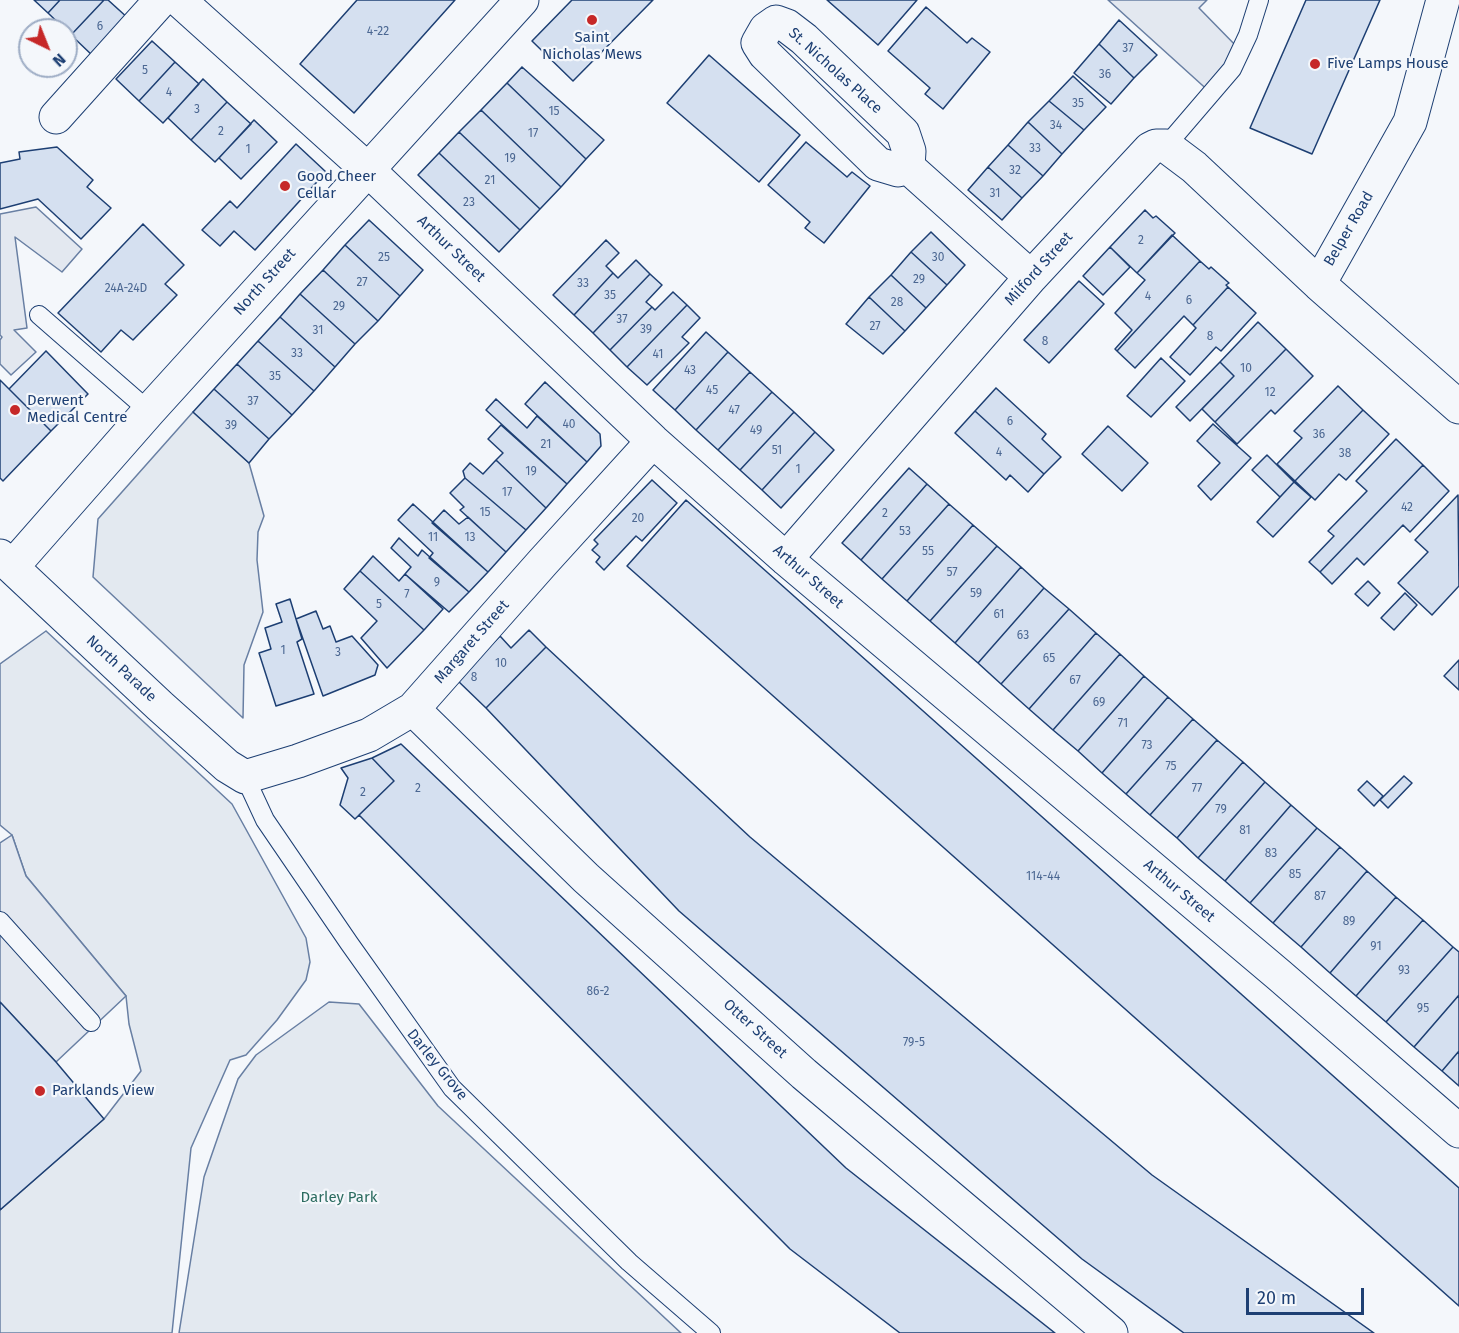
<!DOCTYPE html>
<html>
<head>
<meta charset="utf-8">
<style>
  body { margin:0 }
  #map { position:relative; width:1459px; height:1333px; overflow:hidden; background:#f4f7fb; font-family:"Fira Sans",sans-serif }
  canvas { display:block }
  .north { position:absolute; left:18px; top:18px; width:60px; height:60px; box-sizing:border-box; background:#f4f7fb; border:2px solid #9eadc5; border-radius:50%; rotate:137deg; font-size:16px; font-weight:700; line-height:24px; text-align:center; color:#1d3f73 }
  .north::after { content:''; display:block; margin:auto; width:21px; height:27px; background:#c62828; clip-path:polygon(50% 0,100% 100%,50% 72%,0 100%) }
  .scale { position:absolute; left:1246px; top:1288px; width:118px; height:27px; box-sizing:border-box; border:3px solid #1d3f73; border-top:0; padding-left:8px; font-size:18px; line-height:21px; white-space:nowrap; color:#1d3f73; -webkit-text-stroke:4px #f4f7fb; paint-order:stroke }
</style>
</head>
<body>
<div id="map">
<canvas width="1459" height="1333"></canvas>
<div class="north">N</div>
<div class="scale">20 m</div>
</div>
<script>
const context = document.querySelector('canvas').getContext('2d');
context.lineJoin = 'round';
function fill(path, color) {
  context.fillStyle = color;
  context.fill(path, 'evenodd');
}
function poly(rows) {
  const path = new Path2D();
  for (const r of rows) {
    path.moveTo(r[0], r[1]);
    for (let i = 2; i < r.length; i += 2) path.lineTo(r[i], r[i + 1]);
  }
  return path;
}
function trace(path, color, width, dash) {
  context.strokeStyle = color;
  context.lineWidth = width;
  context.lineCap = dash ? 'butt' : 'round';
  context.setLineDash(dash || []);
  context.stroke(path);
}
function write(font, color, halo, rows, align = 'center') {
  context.font = font + ' "Fira Sans",sans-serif';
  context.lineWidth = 4.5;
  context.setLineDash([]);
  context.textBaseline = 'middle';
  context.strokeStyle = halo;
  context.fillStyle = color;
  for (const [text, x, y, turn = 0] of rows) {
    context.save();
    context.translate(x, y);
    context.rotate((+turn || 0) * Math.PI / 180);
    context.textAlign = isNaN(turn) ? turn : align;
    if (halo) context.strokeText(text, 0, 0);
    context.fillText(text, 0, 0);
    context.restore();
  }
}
const green = poly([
  [193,412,249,463,264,516,258,532,257,560,263,612,244,665,243,718,93,577,98,519,193,412],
  [46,631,232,804,306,938,310,962,306,980,277,1020,246,1055,230,1060,191,1148,172,1333,0,1333,0,1210,104,1119,141,1071,129,1024,126,996,26,876,12,835,0,825,0,664,46,631],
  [329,1002,359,1004,438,1106,681,1333,179,1333,204,1177,238,1079,256,1055,329,1002]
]);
const parking = poly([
  [1108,0,1207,0,1199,8,1241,51,1212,94,1108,0],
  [36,207,82,249,62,272,15,237,27,328,14,330,36,352,11,375,0,364,0,340,2,337,0,335,0,214,36,207],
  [12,835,26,876,126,996,56,1062,0,1002,0,843,12,835]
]);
const building = poly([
  [34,0,60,0,48,13,34,0],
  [60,0,104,0,71,35,48,13,60,0],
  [104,0,108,0,129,19,94,57,71,35,104,0],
  [357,0,455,0,354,113,300,64,357,0],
  [572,0,653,0,573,81,532,41,572,0],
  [827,0,917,0,878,45,827,0],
  [1306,0,1380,0,1312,154,1250,128,1306,0],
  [926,7,967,43,972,38,990,52,943,109,925,94,930,88,888,51,926,7],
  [1119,20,1157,55,1134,78,1099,44,1119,20],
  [152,41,175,62,139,101,116,79,152,41],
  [1099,44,1134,78,1111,104,1074,73,1099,44],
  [709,55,800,135,759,182,667,103,709,55],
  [175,62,199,84,163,123,139,101,175,62],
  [522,67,604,140,586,159,507,83,522,67],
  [1073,76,1106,107,1084,130,1049,101,1073,76],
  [203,79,227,102,191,140,168,118,203,79],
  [507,83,586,159,561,187,481,110,507,83],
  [1049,101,1084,130,1062,154,1028,122,1049,101],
  [227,102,251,124,215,162,191,140,227,102],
  [481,110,561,187,540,209,459,132,481,110],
  [254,120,277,142,241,179,219,158,254,120],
  [1028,122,1062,154,1043,176,1008,145,1028,122],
  [459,132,540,209,520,230,439,153,459,132],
  [806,142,847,177,852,172,870,186,824,243,805,228,810,222,768,185,806,142],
  [296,144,326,172,255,250,234,231,220,246,202,230,230,201,237,208,296,144],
  [1008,145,1043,176,1022,198,988,167,1008,145],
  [57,147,93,180,87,187,111,208,81,239,38,199,0,209,0,163,20,159,19,152,57,147],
  [439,153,520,230,499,252,418,175,439,153],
  [988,167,1022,198,1002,220,968,190,988,167],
  [1145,210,1153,218,1156,216,1175,233,1137,273,1110,247,1145,210],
  [369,220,423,270,400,296,345,245,369,220],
  [143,224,184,265,165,284,177,295,133,340,121,330,101,352,58,313,143,224],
  [931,232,965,265,947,285,911,252,931,232],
  [1172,235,1200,261,1117,351,1115,349,1132,330,1115,313,1145,280,1137,273,1172,235],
  [606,240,619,253,606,266,613,273,574,315,553,295,606,240],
  [345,245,400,296,378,321,323,270,345,245],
  [1110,247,1130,267,1103,295,1083,276,1110,247],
  [911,252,947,285,926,308,891,275,911,252],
  [636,260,650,274,593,333,574,315,613,273,618,278,636,260],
  [1200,261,1209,269,1211,267,1229,283,1226,285,1228,287,1193,325,1184,316,1135,368,1117,351,1200,261],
  [323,270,378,321,355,344,300,294,323,270],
  [650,274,662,285,646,302,652,307,610,350,593,333,650,274],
  [891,275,926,308,905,331,869,297,891,275],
  [1079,281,1104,304,1049,363,1024,340,1079,281],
  [1228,287,1256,313,1221,351,1216,347,1190,375,1170,357,1196,328,1193,325,1228,287],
  [673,292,687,305,627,367,610,350,652,307,655,310,673,292],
  [300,294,355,344,335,367,280,317,300,294],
  [869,297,905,331,883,354,846,324,869,297],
  [687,305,700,318,682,337,689,343,647,385,627,367,687,305],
  [280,317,335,367,314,391,258,341,280,317],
  [1258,322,1286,349,1215,422,1202,409,1234,376,1220,362,1258,322],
  [706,332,728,352,675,410,653,390,706,332],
  [258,341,314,391,292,415,237,364,258,341],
  [1286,349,1313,376,1275,414,1271,410,1237,444,1215,422,1286,349],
  [46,351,88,394,51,431,9,389,46,351],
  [728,352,750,372,696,430,675,410,728,352],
  [1161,358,1185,381,1151,417,1127,396,1161,358],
  [1220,362,1234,376,1190,421,1176,407,1220,362],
  [237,364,292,415,269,439,214,389,237,364],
  [750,372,772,392,718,450,696,430,750,372],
  [0,380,51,431,3,481,0,478,0,380],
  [545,382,600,434,601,446,587,462,525,404,545,382],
  [1338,386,1363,410,1295,481,1277,464,1302,438,1294,431,1338,386],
  [996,388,1046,434,1042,439,1061,457,1044,474,975,411,996,388],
  [214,389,269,439,249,463,193,412,214,389],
  [772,392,794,412,740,470,718,450,772,392],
  [496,399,527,428,537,416,587,462,567,484,486,410,496,399],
  [1363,410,1389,434,1346,480,1339,474,1315,500,1295,481,1363,410],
  [975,411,1044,474,1028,492,1010,475,1006,480,955,433,975,411],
  [794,412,815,432,762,490,740,470,794,412],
  [1213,424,1251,458,1211,500,1198,486,1220,463,1197,441,1213,424],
  [501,425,567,484,546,508,496,460,503,453,488,439,501,425],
  [1108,426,1148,463,1122,491,1082,454,1108,426],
  [815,432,834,450,781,508,762,490,815,432],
  [1396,439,1423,465,1320,572,1309,562,1334,536,1328,531,1367,491,1356,481,1396,439],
  [1267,455,1294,482,1280,497,1252,470,1267,455],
  [496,460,546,508,526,530,465,478,463,471,470,463,483,474,496,460],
  [1423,465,1449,491,1410,532,1403,525,1364,565,1357,558,1332,584,1320,572,1423,465],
  [909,468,927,484,861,560,842,543,909,468],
  [465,478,526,530,506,552,460,510,464,507,450,493,465,478],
  [652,480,677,503,642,541,636,536,604,570,596,562,600,557,592,550,598,544,594,540,652,480],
  [1294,482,1311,497,1273,537,1257,522,1294,482],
  [927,484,949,504,882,579,861,560,927,484],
  [1458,495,1459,586,1432,615,1398,583,1428,552,1415,540,1458,495],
  [686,500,1459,1188,1459,1306,627,566,686,500],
  [413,504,488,572,469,592,429,558,433,553,398,520,413,504],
  [949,504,973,525,907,601,882,579,949,504],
  [444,510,459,524,468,517,506,552,488,572,432,523,444,510],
  [973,525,997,546,930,621,907,601,973,525],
  [399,538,418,556,422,550,469,592,449,612,405,574,411,567,391,548,399,538],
  [997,546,1021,567,955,643,930,621,997,546],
  [373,556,399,581,405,574,443,609,424,630,360,571,373,556],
  [1021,567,1044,588,978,663,955,643,1021,567],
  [360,571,424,630,387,668,361,638,377,621,344,589,360,571],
  [1368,581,1380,593,1368,606,1355,594,1368,581],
  [1044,588,1069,609,1001,684,978,663,1044,588],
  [1405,593,1417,605,1394,630,1381,618,1405,593],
  [290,599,302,639,297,642,314,694,276,706,259,653,271,649,265,628,282,622,276,604,290,599],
  [1069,609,1096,633,1029,709,1001,684,1069,609],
  [316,611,323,629,330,626,336,642,352,636,378,665,375,675,323,696,296,619,316,611],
  [529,630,546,647,486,708,457,680,500,636,511,648,529,630],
  [1096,633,1120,654,1053,730,1029,709,1096,633],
  [546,647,750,837,1152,1175,1374,1333,1184,1333,1082,1259,679,911,486,708,546,647],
  [1120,654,1144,676,1078,751,1053,730,1120,654],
  [1459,660,1459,690,1444,676,1459,660],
  [1144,676,1168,697,1102,773,1078,751,1144,676],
  [1168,697,1193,719,1126,794,1102,773,1168,697],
  [1193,719,1217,740,1150,815,1126,794,1193,719],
  [1217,740,1243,762,1177,838,1150,815,1217,740],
  [401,744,846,1168,1055,1333,900,1333,790,1249,359,815,394,781,372,758,401,744],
  [372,758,394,781,355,819,340,805,348,778,341,768,372,758],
  [1243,762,1265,782,1198,858,1177,838,1243,762],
  [1404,776,1412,783,1388,808,1380,800,1404,776],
  [1367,781,1383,796,1374,806,1358,790,1367,781],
  [1265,782,1291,805,1225,881,1198,858,1265,782],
  [1291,805,1317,828,1250,903,1225,881,1291,805],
  [1317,828,1340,847,1273,923,1250,903,1317,828],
  [1340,847,1367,871,1301,947,1273,923,1340,847],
  [1367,871,1396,897,1330,973,1301,947,1367,871],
  [1396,897,1423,920,1356,996,1330,973,1396,897],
  [1423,920,1453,947,1386,1022,1356,996,1423,920],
  [1453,947,1459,952,1459,995,1414,1047,1386,1022,1453,947],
  [1459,995,1459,1051,1442,1071,1414,1047,1459,995],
  [0,1002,56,1062,104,1119,0,1210,0,1002],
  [1459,1051,1459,1086,1442,1071,1459,1051]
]);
const lane = poly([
  [1166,146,1232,69,1248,35,1259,0],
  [39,315,149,411],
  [245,777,265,820,349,943,452,1088,629,1262,711,1333],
  [0,921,91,1022]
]);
const street = poly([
  [179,0,367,169,653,441,786,559,1279,975,1459,1131],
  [1443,0,1410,122,1319,284,1459,407],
  [56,117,161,0],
  [908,167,909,151,903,133,804,39,787,26,776,22,766,29,758,43,765,54,878,164,898,170,908,167,1031,277],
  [0,556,160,706,227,766,245,777,298,761,369,735,413,709,543,562,653,441],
  [786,559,1031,277,1150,149,1156,146,1166,146,1194,167,1319,284],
  [12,567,149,411,522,0],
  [413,709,586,878,804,1074,1111,1333]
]);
const markers = [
  [592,20,6,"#c62828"],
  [1315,64,6,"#c62828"],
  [285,186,6,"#c62828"],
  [15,410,6,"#c62828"],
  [40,1091,6,"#c62828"]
];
const numberNames = [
  ["6",100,27],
  ["4-22",378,32],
  ["37",1128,49],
  ["5",145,71],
  ["36",1105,75],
  ["4",169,93],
  ["35",1078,104],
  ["3",197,110],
  ["15",554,112],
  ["34",1056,126],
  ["2",221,132],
  ["17",533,134],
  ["33",1035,149],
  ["1",248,150],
  ["19",510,159],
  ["32",1015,171],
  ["21",490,181],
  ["31",995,194],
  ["23",469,203],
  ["2",1141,241],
  ["25",384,258],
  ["30",938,258],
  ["29",919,280],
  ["27",362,283],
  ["33",583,284],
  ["24A-24D",126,289],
  ["35",610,296],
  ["4",1148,297],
  ["6",1189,301],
  ["28",897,303],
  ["29",339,307],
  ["37",622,320],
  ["27",875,327],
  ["39",646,330],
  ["31",318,331],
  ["8",1210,337],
  ["8",1045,342],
  ["33",297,354],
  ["41",658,355],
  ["10",1246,369],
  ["43",690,371],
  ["35",275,377],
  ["45",712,391],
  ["12",1270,393],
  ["37",253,402],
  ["47",734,411],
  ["6",1010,422],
  ["40",569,425],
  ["39",231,426],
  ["49",756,431],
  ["36",1319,435],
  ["21",546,445],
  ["51",777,451],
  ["4",999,453],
  ["38",1345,454],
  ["1",798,470],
  ["19",531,472],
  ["17",507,493],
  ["42",1407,508],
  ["15",485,513],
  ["2",885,514],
  ["20",638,519],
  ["53",905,532],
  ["11",433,538],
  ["13",470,538],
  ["55",928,552],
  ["57",952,573],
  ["9",437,583],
  ["59",976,594],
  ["7",407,595],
  ["5",379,605],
  ["61",999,615],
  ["63",1023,636],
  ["1",283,651],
  ["3",338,653],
  ["65",1049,659],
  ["10",501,664],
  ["8",474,678],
  ["67",1075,681],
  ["69",1099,703],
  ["71",1123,724],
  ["73",1147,746],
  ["75",1171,767],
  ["2",418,789],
  ["77",1197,789],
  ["2",363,793],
  ["79",1221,810],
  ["81",1245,831],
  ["83",1271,854],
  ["85",1295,875],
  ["114-44",1043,877],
  ["87",1320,897],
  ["89",1349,922],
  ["91",1376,947],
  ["93",1404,971],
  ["86-2",598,992],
  ["95",1423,1009],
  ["79-5",914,1043]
];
const poiNames = [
  ["Saint",592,38,"center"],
  ["Nicholas Mews",592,55,"center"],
  ["Five Lamps House",1327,64],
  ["Good Cheer",297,177],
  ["Cellar",297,194],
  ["Derwent",27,401],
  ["Medical Centre",27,418],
  ["Parklands View",52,1091]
];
const streetNames = [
  ["St. Nicholas Place",835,71,42],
  ["Belper Road",1349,229,-60],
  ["Arthur Street",451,249,44],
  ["Milford Street",1039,269,-48],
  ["North Street",265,282,-48],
  ["Arthur Street",808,577,41],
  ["Margaret Street",472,642,-49],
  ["North Parade",121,669,43],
  ["Arthur Street",1179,891,40],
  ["Otter Street",755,1029,42],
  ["Darley Grove",437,1065,51]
];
const parkNames = [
  ["Darley Park",339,1198]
];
fill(green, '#e3e9f0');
trace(green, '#687fa3', 1.5);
fill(parking, '#e3e8f0');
trace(parking, '#687fa3', 1.5);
fill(building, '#d5e0f0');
trace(building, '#1d3f73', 1.5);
trace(lane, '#1d3f73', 20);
trace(street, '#1d3f73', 35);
trace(lane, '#f4f7fb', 18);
trace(street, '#f4f7fb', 33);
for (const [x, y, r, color] of markers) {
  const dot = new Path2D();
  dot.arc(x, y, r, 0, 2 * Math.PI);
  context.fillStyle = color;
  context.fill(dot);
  trace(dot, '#f4f7fb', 2);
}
write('12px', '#4b6792', null, numberNames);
write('15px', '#1d3f73', '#f4f7fb', poiNames, 'left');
write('15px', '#1d3f73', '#f4f7fb', streetNames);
write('15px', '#2c6c60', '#f4f7fb', parkNames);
</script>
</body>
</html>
